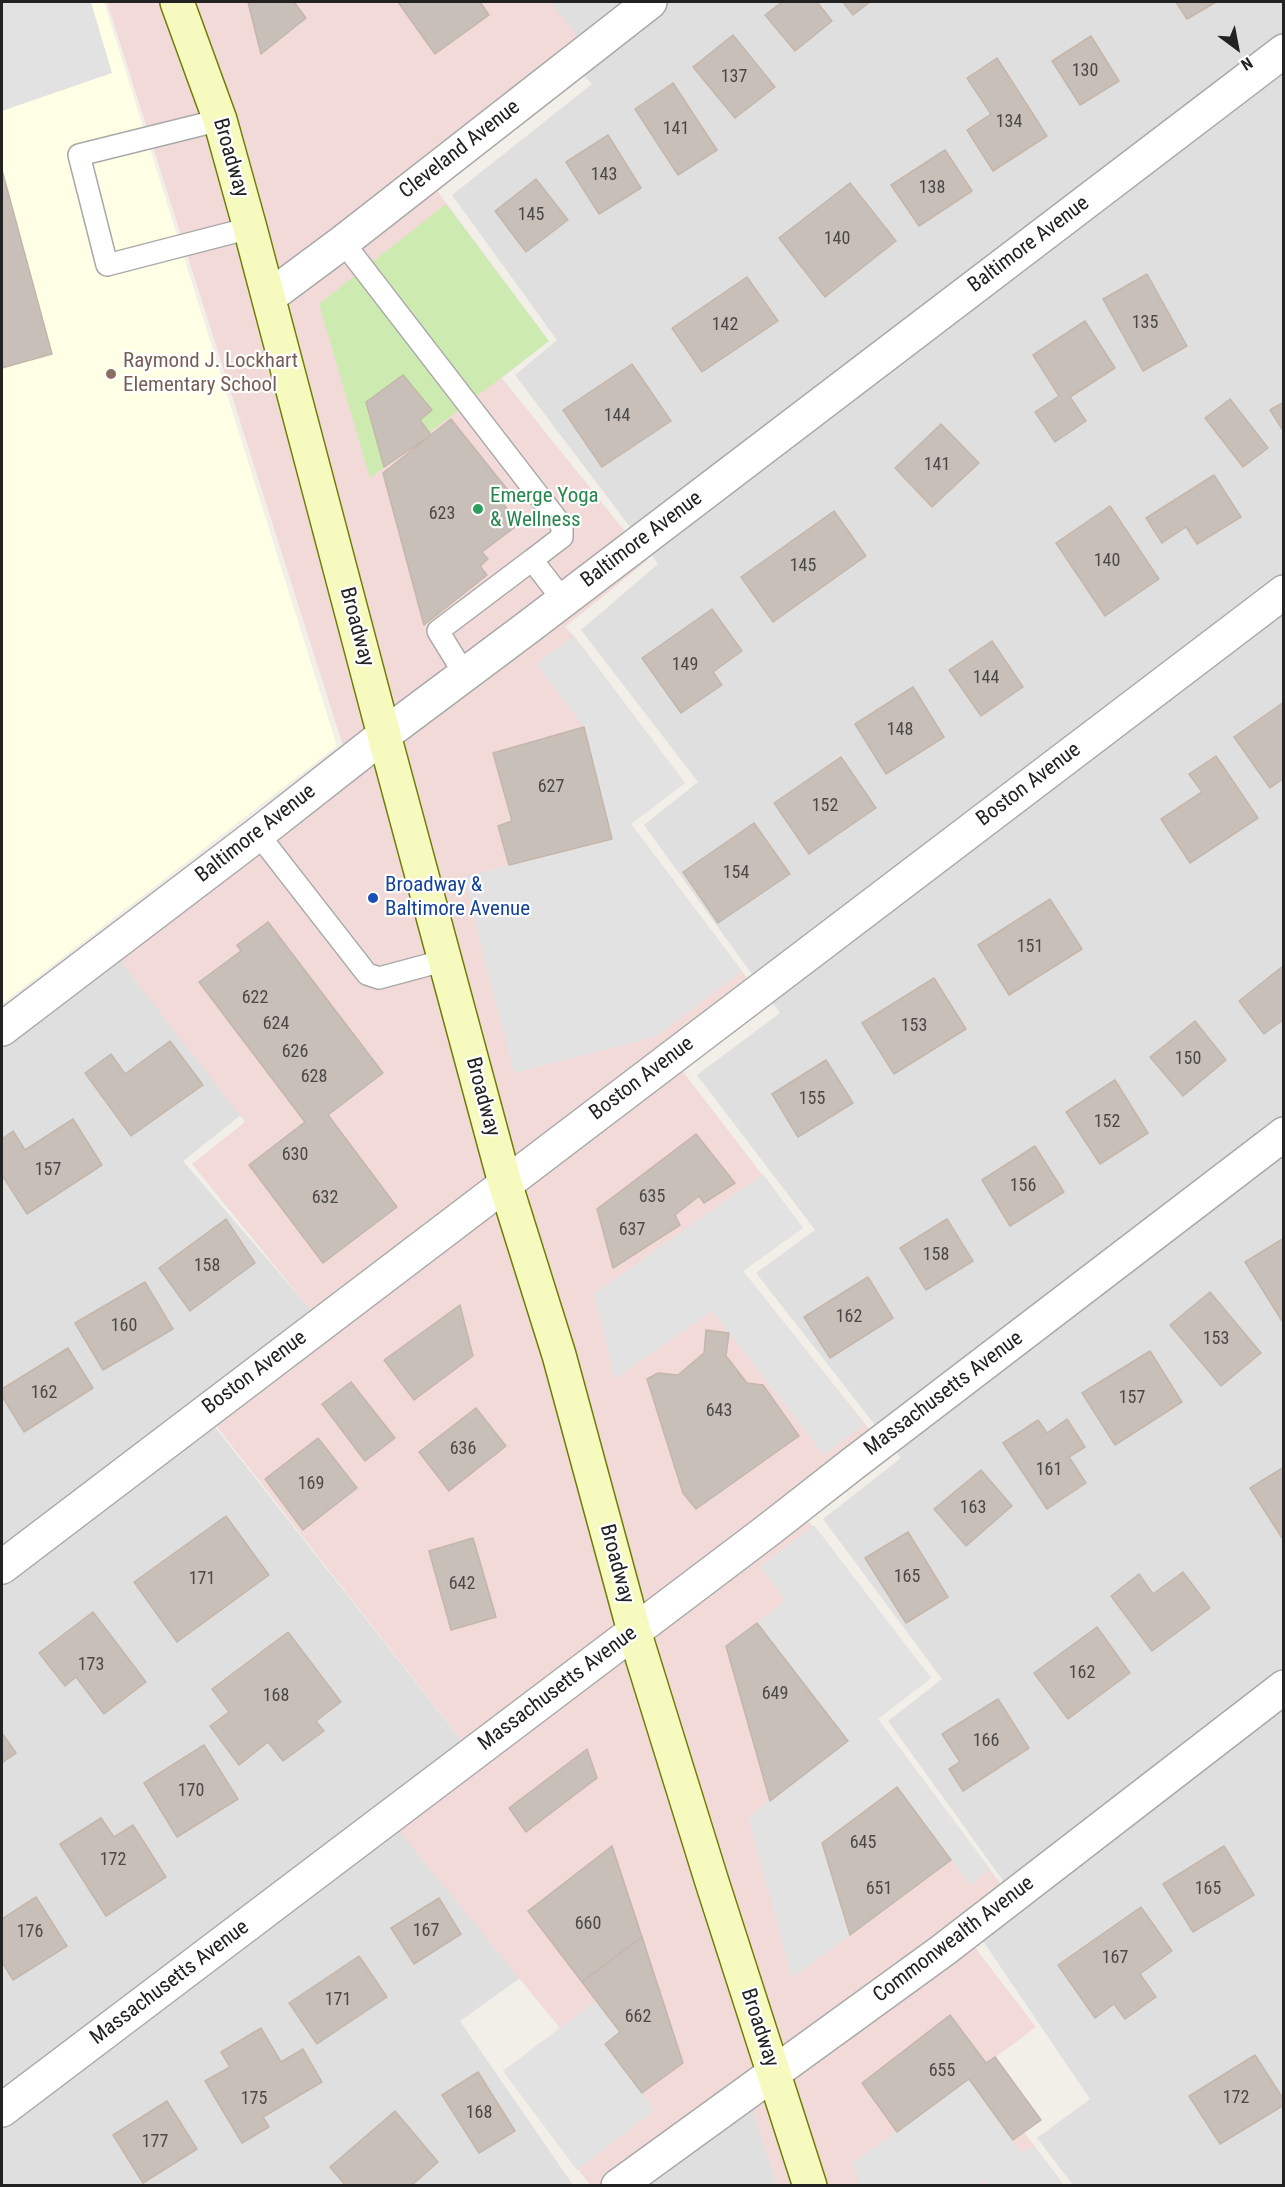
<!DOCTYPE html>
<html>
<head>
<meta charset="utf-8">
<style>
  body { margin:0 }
  #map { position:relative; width:1285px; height:2187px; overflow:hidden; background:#f2efe9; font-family:"Roboto Condensed",sans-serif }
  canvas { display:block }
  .frame { position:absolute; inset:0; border:3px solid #222; pointer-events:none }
  .north { position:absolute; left:1207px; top:18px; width:60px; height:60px; -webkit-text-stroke:4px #fff; paint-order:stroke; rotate:148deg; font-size:16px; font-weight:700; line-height:24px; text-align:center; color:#222 }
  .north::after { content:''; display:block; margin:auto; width:21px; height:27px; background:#222; clip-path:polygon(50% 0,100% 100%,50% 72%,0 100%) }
</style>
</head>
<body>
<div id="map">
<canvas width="1285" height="2187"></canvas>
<div class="frame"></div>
<div class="north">N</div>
</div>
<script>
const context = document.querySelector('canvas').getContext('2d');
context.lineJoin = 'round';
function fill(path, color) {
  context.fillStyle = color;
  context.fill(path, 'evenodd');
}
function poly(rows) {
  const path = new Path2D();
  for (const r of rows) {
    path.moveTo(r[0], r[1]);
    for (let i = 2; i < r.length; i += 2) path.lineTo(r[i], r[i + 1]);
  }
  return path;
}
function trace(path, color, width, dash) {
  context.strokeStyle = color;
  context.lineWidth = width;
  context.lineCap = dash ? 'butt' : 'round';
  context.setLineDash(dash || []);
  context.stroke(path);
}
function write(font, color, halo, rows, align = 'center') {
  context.font = font + ' "Roboto Condensed",sans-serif';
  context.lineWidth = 4.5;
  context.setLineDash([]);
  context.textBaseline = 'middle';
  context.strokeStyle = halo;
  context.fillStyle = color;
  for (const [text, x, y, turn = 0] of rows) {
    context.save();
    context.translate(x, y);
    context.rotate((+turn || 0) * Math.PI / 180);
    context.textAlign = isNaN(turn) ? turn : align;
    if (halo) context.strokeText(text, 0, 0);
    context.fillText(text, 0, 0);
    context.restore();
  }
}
const residential = poly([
  [520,2,1283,2,1283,2185,1073,2185,1037,2138,1090,2099,983,1941,1022,1907,888,1721,942,1679,823,1519,901,1458,756,1273,815,1230,697,1075,780,1013,644,825,698,782,581,630,658,564,515,375,557,340,452,195,592,84,545,35],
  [117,957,246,1111,183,1161,317,1317,197,1404,487,1773,537,1966,460,2021,573,2185,2,2186,2,1043],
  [751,2104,777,2185,648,2185]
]);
const commercial = poly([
  [107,2,551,2,595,58,432,184,549,341,502,378,648,560,565,627,574,636,685,783,631,824,767,1004,681,1069,803,1228,743,1271,890,1455,805,1517,931,1678,878,1719,1012,1899,963,1932,1036,2027,996,2057,1041,2120,1024,2132,1064,2185,777,2185,751,2105,645,2185,590,2185,503,2071,560,2028,397,1829,480,1764,210,1418,331,1335,192,1164,245,1122,117,957,352,782,344,749]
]);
const education = poly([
  [2,2,104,2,337,746,2,1004]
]);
const grass = poly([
  [446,204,549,341,370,478,319,304]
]);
const parking = poly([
  [2,2,91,2,112,73,2,111],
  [574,636,685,783,631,824,742,971,655,1037,514,1073,464,877,612,839,584,727,536,664],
  [763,1174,803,1228,743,1271,864,1424,824,1455,712,1311,615,1379,594,1294],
  [814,1525,931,1678,878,1719,990,1869,970,1885,896,1787,822,1843,850,1935,792,1978,748,1817,848,1741,757,1623,786,1600,760,1567],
  [596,2001,620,2032,605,2045,655,2110,577,2170,503,2071],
  [969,2079,1022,2153,1034,2146,1064,2185,988,2185,985,2181,979,2186,860,2185,853,2163]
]);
const building = poly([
  [248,2,294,2,306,18,261,54,248,2],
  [398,2,480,2,489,15,435,54,398,2],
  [782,2,817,2,832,21,795,51,765,15,782,2],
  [843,2,870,2,853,15,843,2],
  [1176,2,1216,2,1187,19,1176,2],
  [733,35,775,87,735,118,693,67,733,35],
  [1091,36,1119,81,1080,105,1052,61,1091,36],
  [997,58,1047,136,993,171,967,130,991,114,967,78,997,58],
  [673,83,717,150,678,175,635,109,673,83],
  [608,135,641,188,599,214,566,162,608,135],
  [945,150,972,191,919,226,891,185,945,150],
  [2,170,52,354,2,368,2,170],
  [536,179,568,220,526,252,495,211,536,179],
  [850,183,896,241,825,297,779,238,850,183],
  [1147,274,1187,346,1143,371,1103,299,1147,274],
  [747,277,778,321,702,372,672,328,747,277],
  [1085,321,1115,368,1070,397,1086,421,1055,442,1035,412,1059,396,1033,355,1085,321],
  [632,364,671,421,602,467,563,410,632,364],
  [403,375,432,410,420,420,431,435,384,467,366,402,403,375],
  [1230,399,1268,448,1243,467,1205,418,1230,399],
  [1284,402,1284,432,1270,410,1284,402],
  [451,419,507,489,497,496,519,524,482,552,488,559,480,566,487,575,424,625,383,473,451,419],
  [941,424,979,463,932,507,895,468,941,424],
  [1214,475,1241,517,1197,544,1186,527,1162,543,1146,518,1214,475],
  [1110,506,1159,579,1105,616,1056,543,1110,506],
  [834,511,866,556,773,622,741,577,834,511],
  [712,609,742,651,713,672,722,685,681,713,642,658,712,609],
  [992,641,1023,687,981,716,949,670,992,641],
  [913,687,944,737,886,774,855,724,913,687],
  [1284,702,1284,778,1270,788,1234,737,1284,702],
  [584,727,612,839,509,865,498,826,512,821,493,753,584,727],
  [1216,756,1258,818,1190,863,1161,819,1202,792,1189,774,1216,756],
  [841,757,876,808,809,854,774,803,841,757],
  [754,823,790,874,718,923,683,872,754,823],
  [1050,899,1082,949,1009,995,978,945,1050,899],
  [268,922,383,1073,328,1115,397,1207,323,1263,249,1165,305,1122,199,982,241,951,237,945,268,922],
  [1283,966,1284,1019,1264,1034,1239,1001,1283,966],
  [934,978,966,1029,894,1074,862,1023,934,978],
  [1195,1021,1226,1060,1183,1096,1150,1057,1195,1021],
  [170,1041,203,1085,131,1136,85,1073,111,1054,125,1074,170,1041],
  [826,1060,853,1103,798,1137,772,1094,826,1060],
  [1115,1080,1148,1133,1100,1164,1066,1112,1115,1080],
  [73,1119,102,1165,27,1214,2,1175,2,1139,13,1131,25,1150,73,1119],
  [696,1134,735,1183,704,1203,699,1196,675,1215,680,1225,613,1268,597,1209,696,1134],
  [1035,1146,1064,1192,1010,1226,982,1180,1035,1146],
  [226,1219,255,1263,190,1311,159,1268,226,1219],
  [947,1219,973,1261,926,1290,900,1248,947,1219],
  [1284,1238,1284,1324,1245,1262,1284,1238],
  [868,1277,893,1318,830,1358,804,1317,868,1277],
  [145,1282,173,1329,103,1370,75,1323,145,1282],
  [1210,1292,1261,1353,1221,1386,1170,1325,1210,1292],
  [460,1305,473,1356,414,1400,384,1360,460,1305],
  [706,1330,729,1333,726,1356,747,1383,763,1385,799,1436,696,1509,683,1493,647,1379,658,1373,678,1375,704,1353,706,1330],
  [68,1348,93,1388,24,1432,2,1396,2,1389,68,1348],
  [1150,1351,1182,1402,1115,1445,1082,1393,1150,1351],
  [351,1382,395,1438,365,1461,322,1404,351,1382],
  [476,1408,506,1446,449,1491,419,1452,476,1408],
  [1067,1419,1085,1447,1069,1457,1086,1483,1047,1509,1003,1443,1038,1420,1047,1433,1067,1419],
  [318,1438,357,1488,303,1530,265,1479,318,1438],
  [1284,1467,1284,1541,1250,1488,1284,1467],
  [981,1470,1012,1506,966,1546,934,1509,981,1470],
  [226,1516,269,1575,177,1642,134,1582,226,1516],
  [908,1532,948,1597,906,1623,865,1558,908,1532],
  [473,1538,496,1617,451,1630,429,1551,473,1538],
  [1183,1572,1210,1608,1152,1651,1111,1596,1139,1574,1153,1594,1183,1572],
  [93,1612,146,1682,104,1714,76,1677,65,1686,39,1653,93,1612],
  [757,1623,848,1741,770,1801,726,1646,757,1623],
  [1097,1627,1130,1673,1068,1719,1034,1673,1097,1627],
  [288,1632,341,1702,316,1721,324,1731,283,1761,268,1742,239,1765,210,1726,229,1712,212,1689,288,1632],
  [998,1699,1029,1748,963,1791,949,1769,960,1762,942,1734,998,1699],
  [2,1733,16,1753,2,1763,2,1733],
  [204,1745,238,1799,177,1837,144,1783,204,1745],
  [587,1749,597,1778,526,1832,509,1808,587,1749],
  [897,1787,951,1860,850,1935,822,1843,897,1787],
  [101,1818,114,1837,133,1825,166,1877,106,1916,60,1844,101,1818],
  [612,1846,642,1937,582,1982,528,1911,612,1846],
  [1224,1846,1254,1895,1193,1932,1163,1884,1224,1846],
  [36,1897,67,1946,13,1980,2,1962,2,1919,36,1897],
  [439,1898,461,1934,414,1964,391,1928,439,1898],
  [1141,1907,1172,1951,1140,1974,1156,1997,1125,2019,1114,2004,1095,2018,1058,1965,1141,1907],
  [642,1937,683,2063,642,2093,605,2044,620,2032,582,1982,642,1937],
  [359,1956,387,1997,317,2044,289,2003,359,1956],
  [950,2015,986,2063,995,2057,1041,2120,1013,2140,969,2079,897,2132,862,2083,950,2015],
  [261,2028,281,2062,303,2049,322,2082,263,2117,269,2127,242,2143,205,2081,230,2067,221,2052,261,2028],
  [1255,2055,1284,2100,1284,2105,1220,2144,1189,2096,1255,2055],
  [478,2072,515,2131,479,2153,442,2095,478,2072],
  [167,2101,197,2149,143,2183,113,2135,167,2101],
  [395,2111,438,2162,411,2186,346,2186,330,2167,395,2111]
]);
const service = poly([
  [220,120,79,155,107,265,250,228],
  [343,242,562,526,562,537,532,560,563,600],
  [465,675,438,631,532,560],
  [258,834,367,974,379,978,446,960]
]);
const minor = poly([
  [269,297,343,242,650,2],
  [2,1029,258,834,384,735,527,628,1284,51],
  [2,1567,1284,592],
  [2,2110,767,1531,850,1466,1284,1134],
  [618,2186,942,1951,1284,1687]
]);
const secondary = poly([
  [177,2,220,120,250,228,384,735,505,1183,559,1355,634,1631,712,1882,810,2186]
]);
const markers = [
  [111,374,6,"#8d6e63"],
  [478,509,6,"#2e9e5b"],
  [373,898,6,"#1a4fb4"]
];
const numberNames = [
  ["130",1085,71],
  ["137",734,77],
  ["134",1009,122],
  ["141",676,129],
  ["143",604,175],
  ["138",932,188],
  ["145",531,215],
  ["140",837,239],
  ["135",1145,323],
  ["142",725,325],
  ["144",617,416],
  ["141",937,465],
  ["623",442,514],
  ["140",1107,561],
  ["145",803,566],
  ["149",685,665],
  ["144",986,678],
  ["148",900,730],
  ["627",551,787],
  ["152",825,806],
  ["154",736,873],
  ["151",1030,947],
  ["622",255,998],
  ["624",276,1024],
  ["153",914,1026],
  ["626",295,1052],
  ["150",1188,1059],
  ["628",314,1077],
  ["155",812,1099],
  ["152",1107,1122],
  ["630",295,1155],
  ["157",48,1170],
  ["156",1023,1186],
  ["635",652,1197],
  ["632",325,1198],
  ["637",632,1230],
  ["158",936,1255],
  ["158",207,1266],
  ["162",849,1317],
  ["160",124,1326],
  ["153",1216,1339],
  ["162",44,1393],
  ["157",1132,1398],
  ["643",719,1411],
  ["636",463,1449],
  ["161",1049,1470],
  ["169",311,1484],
  ["163",973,1508],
  ["165",907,1577],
  ["171",202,1579],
  ["642",462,1584],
  ["173",91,1665],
  ["162",1082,1673],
  ["649",775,1694],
  ["168",276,1696],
  ["166",986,1741],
  ["170",191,1791],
  ["645",863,1843],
  ["172",113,1860],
  ["651",879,1889],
  ["165",1208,1889],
  ["660",588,1924],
  ["167",426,1931],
  ["176",30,1932],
  ["167",1115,1958],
  ["171",338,2000],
  ["662",638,2017],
  ["655",942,2071],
  ["172",1236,2098],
  ["175",254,2099],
  ["168",479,2113],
  ["177",155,2142]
];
const streetNames = [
  ["Cleveland Avenue",460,150,-38],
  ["Broadway",230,158,74],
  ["Baltimore Avenue",1029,245,-37],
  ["Baltimore Avenue",642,540,-37],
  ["Broadway",356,627,75],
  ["Boston Avenue",1029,785,-37],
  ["Baltimore Avenue",256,834,-38],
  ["Boston Avenue",642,1079,-37],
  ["Broadway",482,1097,75],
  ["Boston Avenue",255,1373,-37],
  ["Massachusetts Avenue",944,1394,-37],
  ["Broadway",616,1564,75],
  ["Massachusetts Avenue",558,1689,-37],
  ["Commonwealth Avenue",954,1940,-37],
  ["Massachusetts Avenue",170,1983,-37],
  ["Broadway",759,2028,72]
];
const educationNames = [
  ["Raymond J. Lockhart",123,362],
  ["Elementary School",123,386]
];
const leisureNames = [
  ["Emerge Yoga",490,497],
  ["& Wellness",490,521]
];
const transitNames = [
  ["Broadway &",385,886],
  ["Baltimore Avenue",385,910]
];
fill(residential, '#e0dfdf');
fill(commercial, '#f2dad9');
fill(education, '#ffffe5');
fill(grass, '#cdebb0');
fill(parking, '#e2e2e2');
fill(building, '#c7bfb8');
trace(building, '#c4b6ab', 1.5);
trace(service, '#a9a9a9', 24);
trace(minor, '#a9a9a9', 36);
trace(secondary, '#707d05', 36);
trace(service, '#fff', 21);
trace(minor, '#fff', 33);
trace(secondary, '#f7fabf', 33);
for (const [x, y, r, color] of markers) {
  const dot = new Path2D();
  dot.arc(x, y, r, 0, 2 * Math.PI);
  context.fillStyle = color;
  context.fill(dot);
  trace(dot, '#fff', 2);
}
write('18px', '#4b4948', null, numberNames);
write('21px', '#222', '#fff', streetNames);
write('21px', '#785e54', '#fff', educationNames, 'left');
write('21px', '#27864d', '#fff', leisureNames, 'left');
write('21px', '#164399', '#fff', transitNames, 'left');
</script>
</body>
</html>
